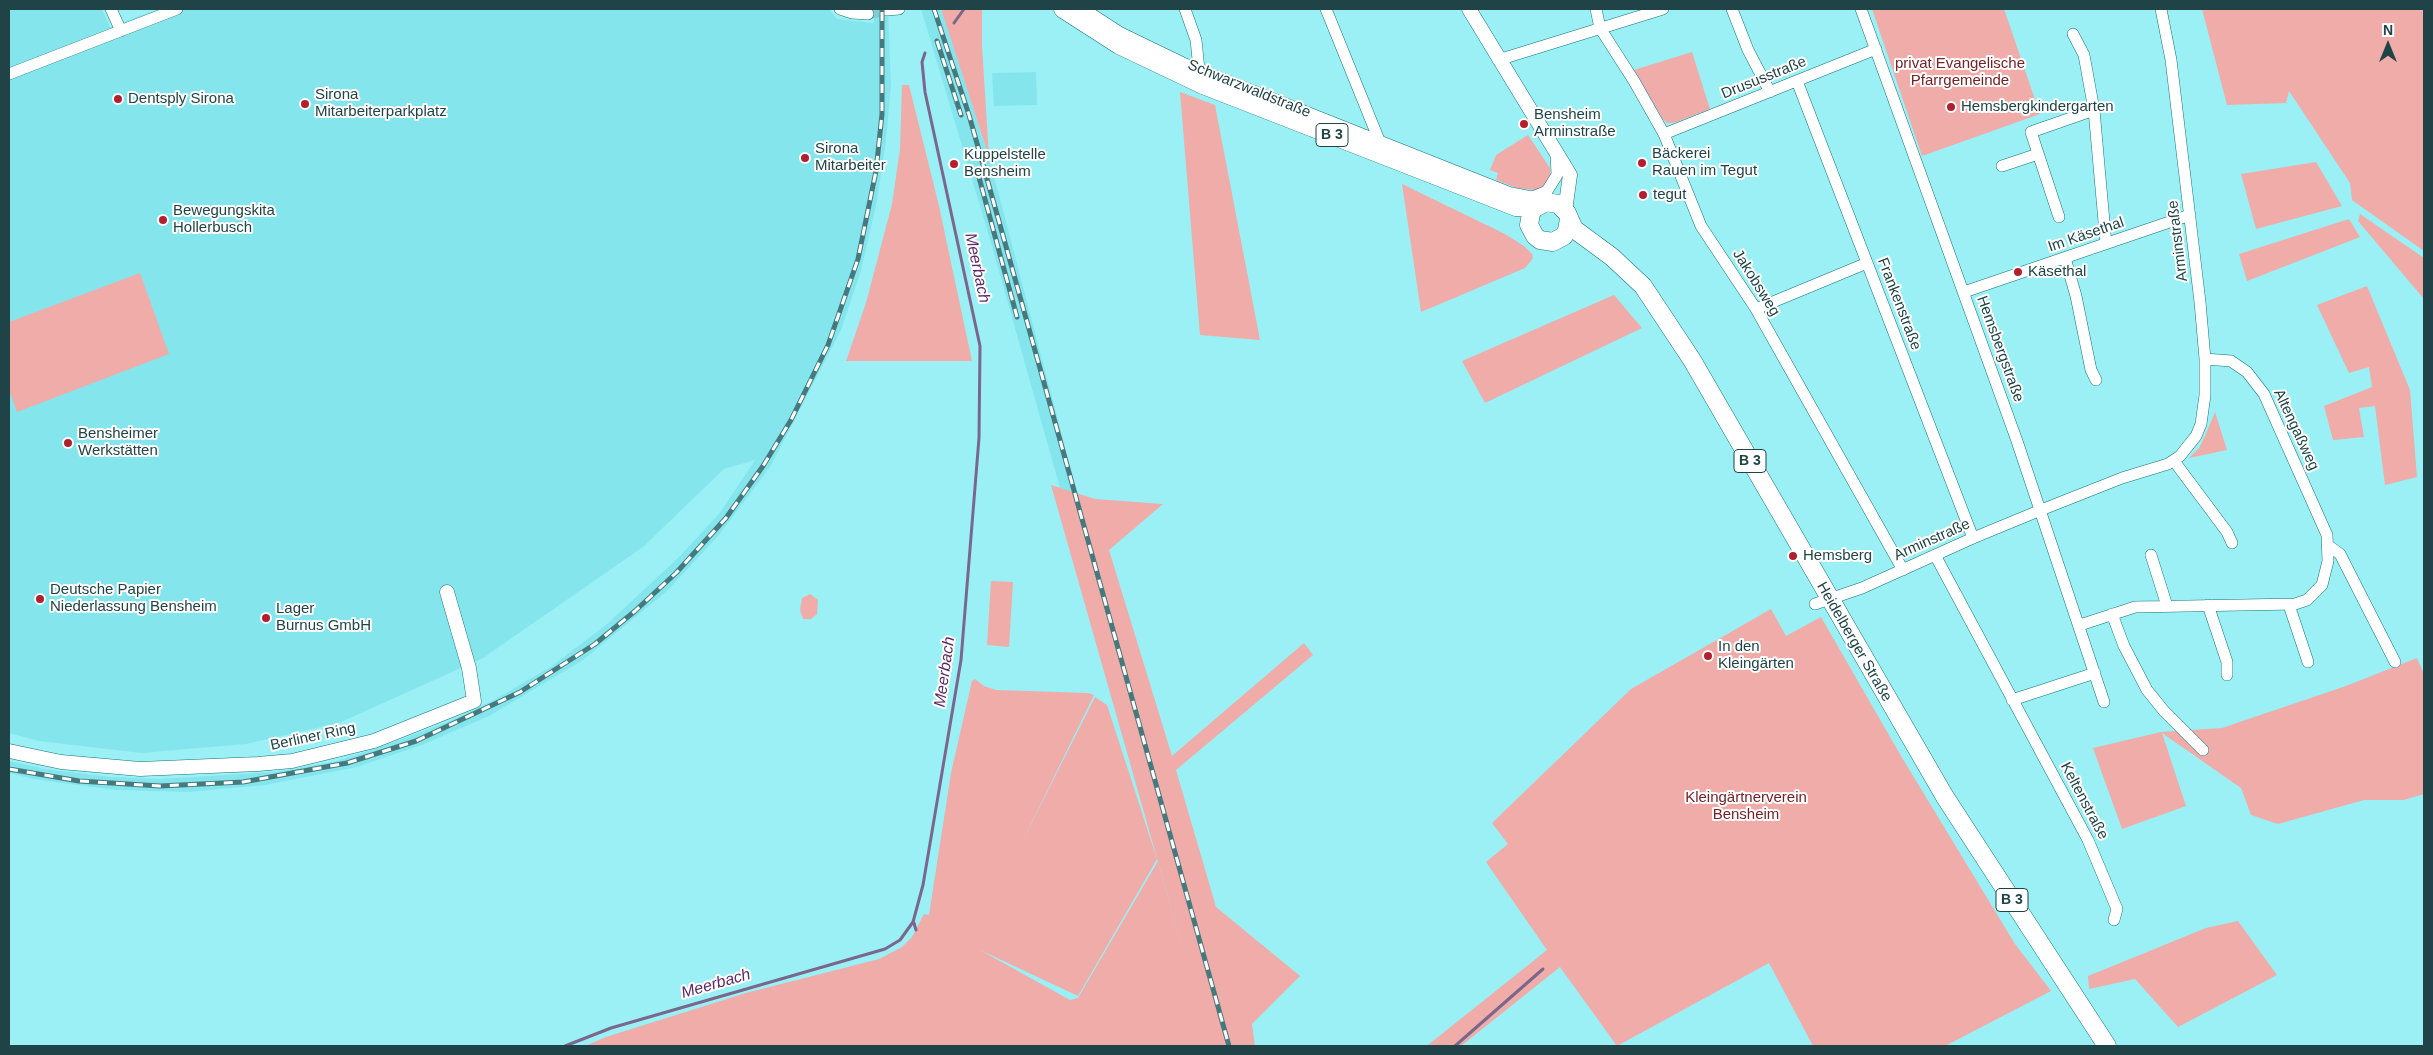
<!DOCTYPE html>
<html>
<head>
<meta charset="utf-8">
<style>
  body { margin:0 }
  #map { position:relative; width:2433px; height:1055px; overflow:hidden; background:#9bf0f6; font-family:Arial,sans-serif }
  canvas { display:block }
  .frame { position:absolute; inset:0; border:10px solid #1f4346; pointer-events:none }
  .north { position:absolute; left:2363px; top:20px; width:50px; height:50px; -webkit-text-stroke:4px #fff; paint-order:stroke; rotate:0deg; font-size:14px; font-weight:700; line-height:20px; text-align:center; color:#1f4346 }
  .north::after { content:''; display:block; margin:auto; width:18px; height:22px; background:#1f4346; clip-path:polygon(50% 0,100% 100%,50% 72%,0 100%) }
</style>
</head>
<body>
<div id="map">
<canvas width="2433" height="1055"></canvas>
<div class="frame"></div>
<div class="north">N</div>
</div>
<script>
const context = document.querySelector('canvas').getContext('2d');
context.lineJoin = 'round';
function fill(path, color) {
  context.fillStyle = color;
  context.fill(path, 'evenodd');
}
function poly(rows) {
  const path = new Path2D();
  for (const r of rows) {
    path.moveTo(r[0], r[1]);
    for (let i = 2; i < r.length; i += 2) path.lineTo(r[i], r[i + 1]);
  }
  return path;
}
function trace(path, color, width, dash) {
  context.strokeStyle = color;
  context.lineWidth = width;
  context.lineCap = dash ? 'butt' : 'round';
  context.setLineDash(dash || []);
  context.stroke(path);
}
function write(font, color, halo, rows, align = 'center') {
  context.font = font + ' Arial,sans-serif';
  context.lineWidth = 4;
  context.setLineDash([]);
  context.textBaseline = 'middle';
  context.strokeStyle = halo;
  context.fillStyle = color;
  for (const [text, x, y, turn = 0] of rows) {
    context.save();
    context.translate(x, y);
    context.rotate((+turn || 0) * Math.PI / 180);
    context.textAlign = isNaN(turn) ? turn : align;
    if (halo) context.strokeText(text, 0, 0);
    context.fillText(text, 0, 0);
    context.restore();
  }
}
const built = poly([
  [9,9,102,9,110,27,158,9,829,9,837,19,874,23,874,9,888,9,891,85,886,140,877,201,861,271,841,330,770,467,719,535,667,591,583,660,491,715,422,745,357,767,265,785,189,792,116,790,33,779,9,773,9,761,45,769,111,777,159,779,275,772,337,761,392,743,452,720,494,700,552,666,607,624,678,558,719,514,755,460,724,469,643,547,483,658,339,723,246,744,141,753,39,741,9,733],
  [921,9,941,9,989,157,1077,493,1107,590,1082,566,989,236],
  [1036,72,1037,105,994,106,992,73]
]);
const green = poly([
  [941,9,982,9,982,46,989,157],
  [1872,9,2004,9,2040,114,1922,156],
  [2202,9,2424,9,2424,251,2352,200,2350,183,2289,91,2286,103,2227,105],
  [1692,52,1710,109,1674,123,1667,123,1662,118,1634,70],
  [902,85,909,85,939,206,972,361,846,361,866,303,892,204,900,149],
  [1180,92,1215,105,1260,340,1200,335],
  [1528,135,1550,168,1551,179,1545,187,1535,190,1517,188,1496,180,1498,173,1490,170,1496,155],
  [2316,162,2342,206,2256,229,2241,174],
  [1402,184,1505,234,1524,246,1532,254,1533,258,1525,268,1421,312],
  [2360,214,2424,258,2424,299,2358,221],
  [2349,219,2360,237,2247,281,2239,254],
  [140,273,169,354,17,412,9,390,9,322],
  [2367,286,2410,390,2417,477,2385,485,2375,406,2359,408,2364,437,2333,440,2324,406,2372,387,2369,367,2349,373,2317,305],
  [1614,295,1642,328,1485,403,1462,361],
  [2215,412,2227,450,2189,458,2199,448,2205,436],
  [1051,485,1095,499,1163,504,1109,550,1172,756,1304,643,1313,655,1176,770,1216,907,1300,976,1252,1024,1255,1046,585,1046,606,1037,746,993,879,959,902,947,912,937,924,914,929,915,951,773,972,681,975,679,984,686,996,690,1088,693,1094,695,1022,842,1095,697,1107,705,1157,859,1078,996,980,950,1070,1000,1078,998,1158,861,1191,978],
  [991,581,1013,582,1009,647,987,645],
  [810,594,818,600,817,614,811,619,803,619,800,610,802,598],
  [1771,609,1786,636,1821,617,1901,756,2015,944,2051,991,1945,1046,1813,1046,1769,963,1617,1046,1560,967,1461,1046,1429,1046,1428,1045,1547,950,1486,862,1508,844,1492,823,1631,689],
  [2417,658,2424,674,2424,794,2404,800,2364,800,2278,824,2251,815,2241,788,2162,733,2186,806,2122,829,2093,748,2161,732,2222,728,2346,686],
  [2238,921,2277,975,2178,1027,2135,979,2089,989,2088,976,2206,928]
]);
const stream = poly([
  [954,23,964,9],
  [914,923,916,930],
  [565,1046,611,1028,885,949,900,940,913,922,923,885,961,660,979,438,980,346,925,92,922,62,925,53],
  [1455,1046,1543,969]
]);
const minorTunnel = poly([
  [868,14,887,10]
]);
const minor = poly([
  [111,9,121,31],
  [840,9,852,13,868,14],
  [1084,9,1121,33,1183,63,1511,193,1532,197,1547,191,1557,175,1556,152],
  [1185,9,1196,40,1199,69],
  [1326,9,1379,140],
  [1596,9,1600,28,1634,81,1664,134,1701,226,1756,309,1903,570],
  [1732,9,1748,50,1770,92],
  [1861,9,2017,441,2104,702],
  [887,10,899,9],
  [2073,34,2084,55,2094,110,2106,244],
  [1498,60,1663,9],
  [9,74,177,9],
  [1797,81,1973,538],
  [1664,134,1876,49],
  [2002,166,2038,154],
  [2059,217,2031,132,2094,110],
  [2065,258,2076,296,2091,370,2096,380],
  [1964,292,2190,215],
  [1756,309,1867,263],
  [2174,461,2227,532,2232,543],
  [2329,546,2340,554,2395,662],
  [1935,555,2088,840,2117,909,2114,920],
  [2151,555,2167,606],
  [1815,604,1862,588,1973,538,2041,510,2122,478,2168,464,2180,456,2196,436,2201,424,2205,395,2205,359,2200,302,2171,60,2161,9],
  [2208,605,2227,662,2227,675],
  [2289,605,2308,662],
  [2112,614,2124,646,2147,690,2164,711,2203,750],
  [2080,625,2135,607,2295,604,2307,600,2322,585,2328,561,2327,535,2264,394,2247,372,2231,361,2205,359],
  [2012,700,2095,673]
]);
const tertiary = poly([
  [1469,9,1570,175,1565,211],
  [9,751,61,762,140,769,258,764,292,761,374,741,474,701,469,668,447,592]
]);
const primary = poly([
  [1063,9,1119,45,1203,85,1516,207,1535,208],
  [1569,219,1567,230,1564,236,1553,242,1540,240,1535,236,1529,225,1531,213,1535,208,1546,202,1558,204,1567,213,1574,229,1612,257,1643,286,1692,360,1945,797,2107,1046]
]);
const rail = poly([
  [934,9,969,115,1000,225,1229,1046],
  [937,41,961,115],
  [977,170,1017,317],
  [9,769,79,781,160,786,243,782,347,763,416,741,520,692,595,644,635,611,676,573,726,518,763,466,791,420,828,345,858,259,876,171,882,114,882,9]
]);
const markers = [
  [118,99,5,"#b21f2f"],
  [305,104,5,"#b21f2f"],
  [1951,107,5,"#b21f2f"],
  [1524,124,5,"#b21f2f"],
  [805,158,5,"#b21f2f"],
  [1642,163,5,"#b21f2f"],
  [954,164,5,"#b21f2f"],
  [1643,195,5,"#b21f2f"],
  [163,220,5,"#b21f2f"],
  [2018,272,5,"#b21f2f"],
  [68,443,5,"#b21f2f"],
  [1793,556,5,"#b21f2f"],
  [40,599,5,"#b21f2f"],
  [266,618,5,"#b21f2f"],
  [1708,656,5,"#b21f2f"]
];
const shields = [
  [1332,135,32],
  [1750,461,32],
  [2012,900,32]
];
const shieldNames = [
  ["B 3",1332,135],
  ["B 3",1750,461],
  ["B 3",2012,900]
];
const parkNames = [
  ["privat Evangelische",1960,64],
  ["Pfarrgemeinde",1960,81],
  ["Kleingärtnerverein",1746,798],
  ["Bensheim",1746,815]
];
const streetNames = [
  ["Drususstraße",1764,78,-22],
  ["Schwarzwaldstraße",1249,89,22],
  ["Im Käsethal",2086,235,-19],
  ["Arminstraße",2178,241,-97],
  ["Jakobsweg",1756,283,58],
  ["Frankenstraße",1899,304,69],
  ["Hemsbergstraße",2000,349,70],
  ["Altengaßweg",2296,430,65],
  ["Arminstraße",1932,540,-24],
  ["Heidelberger Straße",1854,642,60],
  ["Berliner Ring",313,737,-12],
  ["Keltenstraße",2084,801,62]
];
const poiNames = [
  ["Sirona",315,95],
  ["Mitarbeiterparkplatz",315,112],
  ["Dentsply Sirona",128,99],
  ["Hemsbergkindergarten",1961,107],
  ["Bensheim",1534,115],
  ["Arminstraße",1534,132],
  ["Sirona",815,149],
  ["Mitarbeiter",815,166],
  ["Bäckerei",1652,154],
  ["Rauen im Tegut",1652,171],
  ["Kuppelstelle",964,155],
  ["Bensheim",964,172],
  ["tegut",1653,195],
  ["Bewegungskita",173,211],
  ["Hollerbusch",173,228],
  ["Käsethal",2028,272],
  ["Bensheimer",78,434],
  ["Werkstätten",78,451],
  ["Hemsberg",1803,556],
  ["Deutsche Papier",50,590],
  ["Niederlassung Bensheim",50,607],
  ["Lager",276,609],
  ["Burnus GmbH",276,626],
  ["In den",1718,647],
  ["Kleingärten",1718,664]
];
const waterNames = [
  ["Meerbach",977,268,78],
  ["Meerbach",945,672,-82],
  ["Meerbach",716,984,-16]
];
fill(built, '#85e5ed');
fill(green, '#efaca9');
trace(stream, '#7a678b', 3);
trace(minorTunnel, '#82cdd3', 11, [11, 5.5]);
trace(minor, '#13747b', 12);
trace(tertiary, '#13747b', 15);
trace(primary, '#13747b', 19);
trace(minor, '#fff', 11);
trace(tertiary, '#fff', 14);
trace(primary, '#fff', 18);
trace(rail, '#46797d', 5);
trace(rail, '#fff', 3, [9]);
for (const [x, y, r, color] of markers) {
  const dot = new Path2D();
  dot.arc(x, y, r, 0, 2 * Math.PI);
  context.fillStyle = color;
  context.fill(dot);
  trace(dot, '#fff', 2);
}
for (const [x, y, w] of shields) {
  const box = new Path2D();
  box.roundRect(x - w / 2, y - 11.5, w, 23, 4);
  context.fillStyle = '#fff';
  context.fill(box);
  trace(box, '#1f4346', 1);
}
write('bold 14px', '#1f4346', null, shieldNames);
write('15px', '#762125', '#fff', parkNames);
write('15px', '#1f4346', '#fff', streetNames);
write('15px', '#1f4346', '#fff', poiNames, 'left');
write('italic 16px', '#5e2767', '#fff', waterNames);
</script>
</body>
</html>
